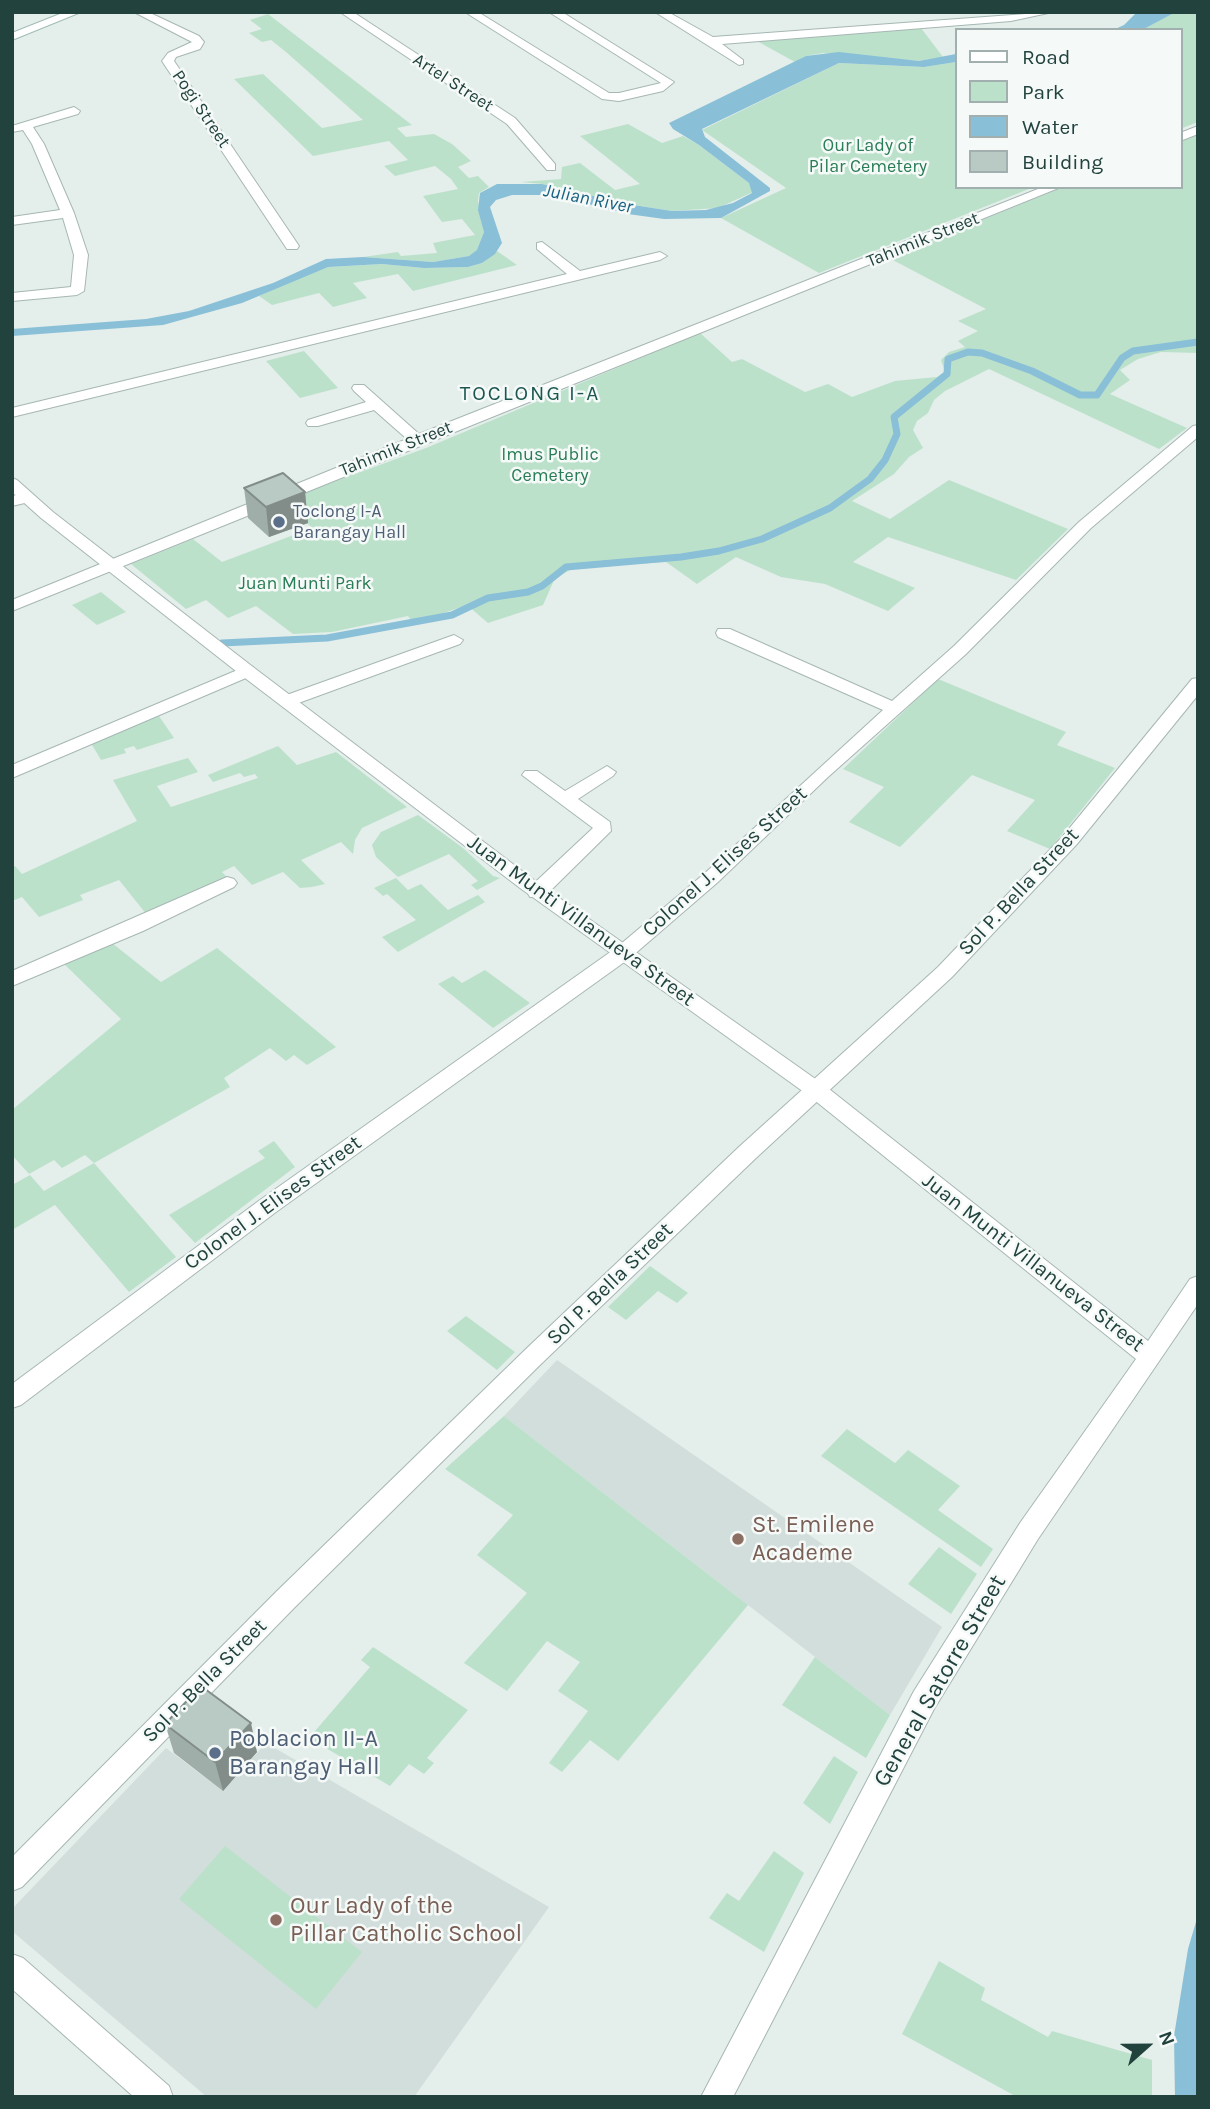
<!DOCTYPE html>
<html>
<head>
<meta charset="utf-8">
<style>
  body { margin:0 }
  #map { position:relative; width:1210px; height:2109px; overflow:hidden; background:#e4eeeb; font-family:Karla,sans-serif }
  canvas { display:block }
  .frame { position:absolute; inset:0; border:14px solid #22423e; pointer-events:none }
  .legend { position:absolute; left:955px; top:28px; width:228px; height:161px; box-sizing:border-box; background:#f5faf8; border:2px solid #a1b0ae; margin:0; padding:9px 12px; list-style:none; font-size:21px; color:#22423e }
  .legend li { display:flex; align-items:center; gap:14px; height:35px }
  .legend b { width:35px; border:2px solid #a1b0ae }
  .north { position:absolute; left:1112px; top:2011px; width:70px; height:70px; -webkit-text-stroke:5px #f5faf8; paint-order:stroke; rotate:69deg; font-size:19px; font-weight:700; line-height:28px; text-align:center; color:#22423e }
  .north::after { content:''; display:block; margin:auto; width:24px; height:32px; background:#22423e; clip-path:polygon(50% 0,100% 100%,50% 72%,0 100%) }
</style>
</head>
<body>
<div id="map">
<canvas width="1210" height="2109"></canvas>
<div class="frame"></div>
<ul class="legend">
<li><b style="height:9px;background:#fff"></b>Road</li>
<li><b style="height:19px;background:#bce1cb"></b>Park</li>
<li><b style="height:19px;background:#89bfd7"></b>Water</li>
<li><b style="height:19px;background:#b9cac5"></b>Building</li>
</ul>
<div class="north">N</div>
</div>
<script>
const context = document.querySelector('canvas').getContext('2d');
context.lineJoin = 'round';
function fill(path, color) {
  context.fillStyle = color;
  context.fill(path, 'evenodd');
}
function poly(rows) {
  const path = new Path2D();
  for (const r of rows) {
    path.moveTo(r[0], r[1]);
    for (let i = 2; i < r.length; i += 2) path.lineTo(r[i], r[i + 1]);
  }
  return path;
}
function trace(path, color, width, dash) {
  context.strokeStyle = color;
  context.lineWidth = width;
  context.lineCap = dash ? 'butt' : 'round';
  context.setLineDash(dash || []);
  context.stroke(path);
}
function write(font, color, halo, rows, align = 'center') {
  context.font = font + ' Karla,sans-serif';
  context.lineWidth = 5;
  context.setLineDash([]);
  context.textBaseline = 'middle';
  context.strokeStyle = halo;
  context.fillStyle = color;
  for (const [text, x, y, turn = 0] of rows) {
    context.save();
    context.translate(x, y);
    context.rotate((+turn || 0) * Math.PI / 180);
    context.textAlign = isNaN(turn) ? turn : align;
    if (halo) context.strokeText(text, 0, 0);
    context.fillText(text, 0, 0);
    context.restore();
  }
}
const built = poly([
  [557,1360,942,1627,890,1715,504,1416],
  [266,1743,549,1907,414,2097,207,2097,12,1931,12,1909,166,1748,223,1791]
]);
const green = poly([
  [1176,12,1198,12,1198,122,1180,129,1180,30,1142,30],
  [268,14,412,125,397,128,406,137,434,134,452,144,471,161,458,167,469,178,478,176,489,187,479,193,478,201,484,232,477,251,469,256,433,262,363,257,398,252,401,256,437,253,433,243,475,235,462,219,442,222,423,196,458,189,451,179,435,166,395,176,384,166,408,160,389,141,313,156,234,79,263,74,322,128,363,120,286,52,271,40,262,42,249,33,262,29,250,20],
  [921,28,943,57,919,61,823,53,806,56,795,62,755,40],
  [956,62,956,187,1034,187,819,273,721,218,786,188,702,130,839,63,924,67],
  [628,124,662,143,683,136,699,145,749,183,753,192,718,208,672,211,627,204,542,184,521,182,561,179,562,167,580,163,615,190,640,184,580,136],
  [1198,134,1198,353,1161,352,1138,359,1120,370,1130,380,1110,394,1187,428,1159,449,989,369,945,391,934,400,928,413,917,421,913,430,923,448,909,457,894,474,852,501,890,519,949,480,1068,529,1016,580,888,537,853,562,915,588,888,611,825,584,781,577,736,557,697,584,666,562,574,568,555,578,543,605,488,623,467,605,432,617,411,620,408,616,332,632,293,634,256,606,228,618,206,600,186,609,131,564,193,539,222,562,312,528,284,500,426,448,700,333,732,362,742,359,805,392,828,384,852,397,895,381,937,377,945,372,941,360,949,352,965,347,958,341,978,331,958,321,986,309,889,258,1063,187,1180,187,1180,141],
  [497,251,517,265,413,291,398,274,353,283,367,298,333,307,319,293,272,305,259,296,308,273,328,267,382,264,424,268,468,267,482,263],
  [304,351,338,388,300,398,266,361],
  [101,592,126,612,97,625,72,605],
  [938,679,1066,732,1057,745,1115,768,1050,849,1007,831,1035,800,972,775,900,847,849,822,884,787,843,769],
  [159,716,174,738,137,750,134,746,124,749,126,753,101,760,91,743],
  [278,746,297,765,336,752,407,807,362,828,355,840,353,854,341,842,301,860,325,884,312,887,300,888,283,872,252,885,234,866,222,872,227,877,147,915,119,880,80,895,83,900,39,917,22,897,12,901,12,867,15,866,22,874,137,821,113,780,188,758,198,772,157,786,171,807,258,778,255,774,244,777,240,773,213,782,208,775],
  [418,815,463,848,493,876,500,878,477,890,471,885,478,881,449,854,398,877,376,857,372,845,381,832],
  [396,878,408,890,421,884,448,910,478,895,485,902,398,952,382,937,416,920,387,894,383,896,374,888],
  [112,943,161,982,217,948,336,1047,307,1065,294,1055,286,1061,270,1048,224,1078,230,1087,94,1163,176,1257,129,1292,55,1205,12,1230,12,1185,30,1175,44,1191,94,1163,85,1155,62,1168,54,1160,29,1174,12,1155,12,1110,121,1019,64,964],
  [485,970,530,1003,493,1028,438,984,453,976,462,983],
  [274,1141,295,1167,195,1243,169,1215,265,1158,258,1151],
  [650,1266,688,1293,677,1303,658,1291,626,1320,608,1307],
  [466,1316,515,1352,497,1370,447,1331],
  [504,1416,748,1605,618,1761,590,1740,562,1772,549,1763,588,1711,558,1691,580,1662,547,1641,507,1691,464,1663,527,1593,477,1555,513,1515,445,1469],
  [847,1429,895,1463,908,1450,960,1486,938,1510,993,1549,981,1567,821,1456],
  [939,1547,977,1574,951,1614,908,1584],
  [373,1647,468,1710,427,1758,434,1763,424,1774,409,1764,390,1786,309,1738,370,1667,361,1660],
  [815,1657,890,1715,866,1758,782,1705],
  [834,1756,858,1772,830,1824,803,1803],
  [225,1846,362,1952,316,2009,179,1899],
  [774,1851,804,1873,764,1952,709,1918,727,1893,739,1901],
  [939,1961,985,1988,981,2000,1048,2037,1052,2031,1152,2060,1152,2097,1017,2097,902,2034]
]);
const water = poly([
  [1137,12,1176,12,1142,30,1113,30,1124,25],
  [839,52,919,61,956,54,956,62,924,67,839,63,702,129,705,137,770,188,770,191,721,218,664,219,628,214,553,195,512,195,496,200,490,207,502,243,495,254,482,263,468,267,424,268,382,264,328,267,242,303,163,325,12,336,12,329,146,319,189,311,273,283,326,259,363,257,433,262,469,256,477,250,484,232,478,210,480,193,497,184,542,184,627,204,672,211,706,210,733,203,752,193,749,183,699,145,673,129,669,123,806,56],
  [1198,1915,1198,2097,1175,2097,1174,2036,1188,1949]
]);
const stream = poly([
  [222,643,327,638,452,615,488,598,528,592,542,586,566,567,681,557,719,551,762,539,830,508,870,479,885,460,897,434,894,417,947,374,948,359,968,352,982,353,1032,371,1080,395,1097,395,1122,358,1133,351,1198,342]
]);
const minor = poly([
  [134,12,148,12,199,36,204,42,200,49,176,57,174,61,299,246,297,249,287,249,162,61,168,53,192,42,134,12],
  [340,12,353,12,515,118,555,164,555,170,547,170,507,124,340,12],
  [465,12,478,12,609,93,619,93,661,83,549,12,562,12,674,82,663,91,619,101,602,99,465,12],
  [655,12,668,12,713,37,1053,12,1011,21,722,44,743,60,743,64,739,65,655,12],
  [74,107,80,111,78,114,33,127,44,144,74,213,88,255,84,291,77,295,12,301,12,293,71,287,74,255,63,218,12,225,12,217,60,210,32,144,23,130,12,132,12,126,74,107],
  [1198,126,1198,134,1180,141,1180,133,1198,126],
  [1043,187,1061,187,12,611,12,600,407,439,374,410,318,426,308,426,306,423,308,420,366,402,354,391,352,388,354,385,364,385,419,434,1043,187],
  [542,242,580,271,660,252,667,256,660,260,12,417,12,408,567,274,537,249,537,243,542,242],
  [1198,425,1198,437,1091,528,966,654,828,777,718,882,630,958,276,1212,21,1405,12,1408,12,1384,260,1200,616,948,704,874,883,710,718,637,716,633,718,629,730,629,892,701,954,646,1079,522,1193,426,1198,425],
  [27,493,35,498,33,501,12,506,12,496,27,493],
  [454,635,463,640,460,644,293,705,287,706,278,701,281,697,454,635],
  [247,666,253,667,256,671,253,675,12,778,12,765,247,666],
  [1198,678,1198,695,1077,844,952,977,756,1158,542,1363,295,1607,22,1887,12,1891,12,1857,277,1591,526,1349,740,1146,938,967,1063,836,1192,679,1198,678],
  [607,766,616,772,613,776,578,799,610,822,611,831,544,897,530,897,527,892,530,887,593,828,522,775,525,771,537,771,565,791,607,766],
  [227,877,234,879,237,883,234,887,143,931,12,986,12,971,227,877],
  [12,1954,23,1958,169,2086,173,2097,134,2097,12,1989,12,1954]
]);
const tertiary = poly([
  [12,478,17,480,53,512,253,667,534,880,824,1085,1148,1341,1190,1279,1198,1276,1198,1304,1038,1539,934,1709,733,2097,701,2097,914,1691,1020,1523,1136,1359,808,1095,520,888,241,675,41,518,12,492,12,478]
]);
const secondary = poly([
  [65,12,81,12,12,40,12,33,65,12]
]);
const wall = poly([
  [244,488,305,492,308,523,269,537,248,518],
  [165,1724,257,1752,223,1791,174,1753]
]);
const shadedWall = poly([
  [305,492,308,523,269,537,266,507],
  [251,1723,257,1752,223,1791,215,1762]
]);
const building = poly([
  [283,473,305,492,266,507,244,488,283,473],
  [201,1686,251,1723,215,1762,165,1724,201,1686]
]);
const markers = [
  [279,522,7,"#5c6f8a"],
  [738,1539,7,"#8d6e63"],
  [215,1753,7,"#5c6f8a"],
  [276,1920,7,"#8d6e63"]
];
const farStreetnames = [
  ["Artel Street",453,83,33],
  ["Pogi Street",201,109,56],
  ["Tahimik Street",923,240,-22],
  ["Tahimik Street",396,449,-22]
];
const farParknames = [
  ["Our Lady of",868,146],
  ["Pilar Cemetery",868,167],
  ["Imus Public",550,455],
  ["Cemetery",550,476],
  ["Juan Munti Park",305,584]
];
const farServicenames = [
  ["Toclong I-A",293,512],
  ["Barangay Hall",293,533]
];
const farWaternames = [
  ["Julian River",588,199,11]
];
const farQuarternames = [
  ["TOCLONG I-A",530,394]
];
const streetNames = [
  ["Colonel J. Elises Street",725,862,-42],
  ["Sol P. Bella Street",1019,892,-47],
  ["Juan Munti Villanueva Street",581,921,36],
  ["Colonel J. Elises Street",273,1203,-36],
  ["Juan Munti Villanueva Street",1033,1263,38],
  ["Sol P. Bella Street",610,1284,-44],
  ["Sol P. Bella Street",205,1681,-45]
];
const nearEducationnames = [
  ["St. Emilene",752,1525],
  ["Academe",752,1553],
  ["Our Lady of the",290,1906],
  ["Pillar Catholic School",290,1934]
];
const nearStreetnames = [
  ["General Satorre Street",940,1681,-60]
];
const nearServicenames = [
  ["Poblacion II-A",229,1739],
  ["Barangay Hall",229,1767]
];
fill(built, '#d2dedb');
fill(green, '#bce1cb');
fill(water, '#89bfd7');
trace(stream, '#89bfd7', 7);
trace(minor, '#a6b7b4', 2);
trace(tertiary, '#a6b7b4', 2);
trace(secondary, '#a1bbb6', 2);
fill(minor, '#fff');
fill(tertiary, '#fff');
fill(secondary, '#fff');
fill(wall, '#9faea9');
fill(shadedWall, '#828d8a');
fill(building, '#b9cac5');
trace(building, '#828d8a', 2);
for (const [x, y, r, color] of markers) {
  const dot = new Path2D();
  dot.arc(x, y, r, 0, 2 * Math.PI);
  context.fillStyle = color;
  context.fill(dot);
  trace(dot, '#f5faf8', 2.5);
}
write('18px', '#22423e', '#f5faf8', farStreetnames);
write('18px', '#297c55', '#f5faf8', farParknames);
write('18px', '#4e5e75', '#f5faf8', farServicenames, 'left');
write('italic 19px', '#176083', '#f5faf8', farWaternames);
context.letterSpacing = '2px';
write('21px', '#1c5650', '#f5faf8', farQuarternames);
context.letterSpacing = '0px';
write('21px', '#22423e', '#f5faf8', streetNames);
write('24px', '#785e54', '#f5faf8', nearEducationnames, 'left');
write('24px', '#22423e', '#f5faf8', nearStreetnames);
write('24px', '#4e5e75', '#f5faf8', nearServicenames, 'left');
</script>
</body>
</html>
